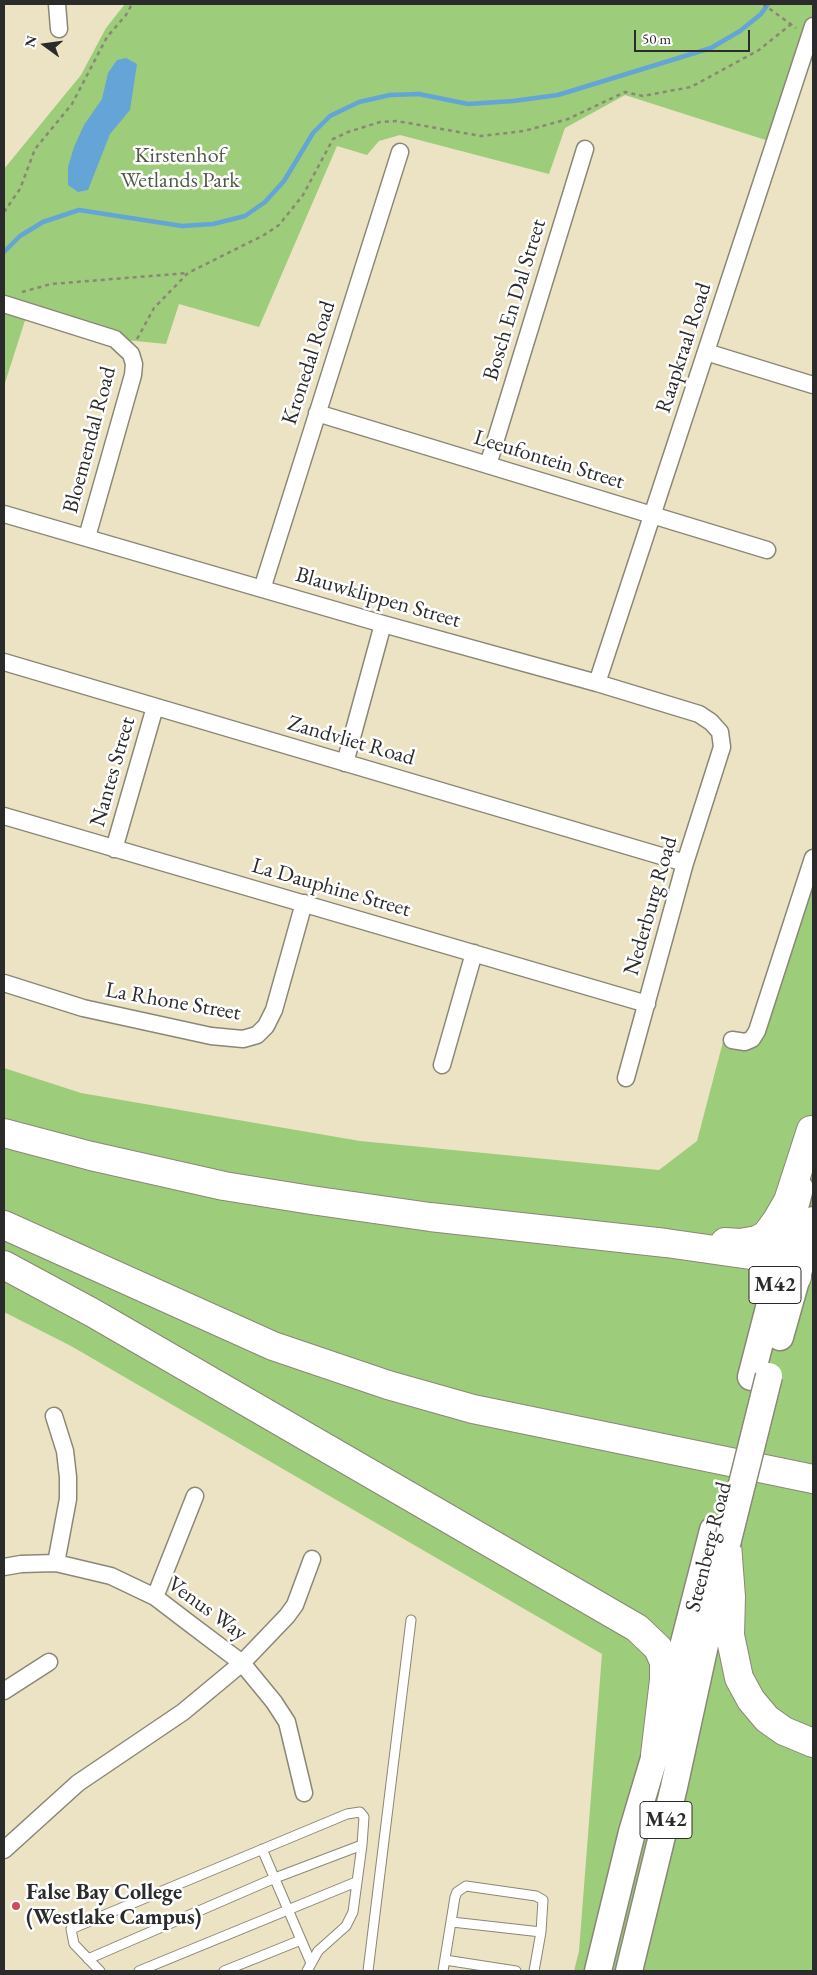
<!DOCTYPE html>
<html>
<head>
<meta charset="utf-8">
<style>
  body { margin:0 }
  #map { position:relative; width:817px; height:1975px; overflow:hidden; background:#ebe3c3; font-family:"EB Garamond",serif }
  canvas { display:block }
  .frame { position:absolute; inset:0; border:5px solid #2b2b2b; pointer-events:none }
  .north { position:absolute; left:20px; top:20px; width:50px; height:50px; -webkit-text-stroke:4px #fff; paint-order:stroke; rotate:284deg; font-size:14px; font-weight:700; line-height:20px; text-align:center; color:#2b2b2b }
  .north::after { content:''; display:block; margin:auto; width:18px; height:22px; background:#2b2b2b; clip-path:polygon(50% 0,100% 100%,50% 72%,0 100%) }
  .scale { position:absolute; left:634px; top:30px; width:116px; height:22px; box-sizing:border-box; border:2px solid #2b2b2b; border-top:0; padding-left:6px; font-size:15px; line-height:18px; white-space:nowrap; color:#2b2b2b; -webkit-text-stroke:4px #fff; paint-order:stroke }
</style>
</head>
<body>
<div id="map">
<canvas width="817" height="1975"></canvas>
<div class="frame"></div>
<div class="north">N</div>
<div class="scale">50 m</div>
</div>
<script>
const context = document.querySelector('canvas').getContext('2d');
context.lineJoin = 'round';
function fill(path, color) {
  context.fillStyle = color;
  context.fill(path, 'evenodd');
}
function poly(rows) {
  const path = new Path2D();
  for (const r of rows) {
    path.moveTo(r[0], r[1]);
    for (let i = 2; i < r.length; i += 2) path.lineTo(r[i], r[i + 1]);
  }
  return path;
}
function trace(path, color, width, dash) {
  context.strokeStyle = color;
  context.lineWidth = width;
  context.lineCap = dash ? 'butt' : 'round';
  context.setLineDash(dash || []);
  context.stroke(path);
}
function write(font, color, halo, rows, align = 'center') {
  context.font = font + ' "EB Garamond",serif';
  context.lineWidth = 5;
  context.setLineDash([]);
  context.textBaseline = 'middle';
  context.strokeStyle = halo;
  context.fillStyle = color;
  for (const [text, x, y, turn = 0] of rows) {
    context.save();
    context.translate(x, y);
    context.rotate((+turn || 0) * Math.PI / 180);
    context.textAlign = isNaN(turn) ? turn : align;
    if (halo) context.strokeText(text, 0, 0);
    context.fillText(text, 0, 0);
    context.restore();
  }
}
const green = poly([
  [125,4,813,4,813,26,775,143,625,95,565,128,549,174,400,135,379,141,367,155,337,146,259,327,179,304,166,344,115,339,28,311,4,386,4,169,81,75,106,28],
  [813,858,813,1971,574,1971,579,1951,602,1654,71,1346,4,1312,4,1068,81,1093,360,1141,659,1170,697,1141,724,1038,745,1042]
]);
const water = poly([
  [126,58,137,64,130,110,110,134,88,190,78,192,68,185,68,167,74,147,84,125,102,99,108,73,117,60]
]);
const stream = poly([
  [4,252,20,236,43,222,79,210,182,226,213,224,245,216,265,202,284,181,313,133,330,116,359,102,390,95,419,94,468,104,513,101,558,95,711,48,740,31,761,14,768,4]
]);
const path = poly([
  [763,4,796,28],
  [4,212,20,189,35,149,72,104,107,37,126,15,132,4],
  [22,292,51,284,188,273],
  [137,339,154,308,188,273,264,235,279,225,303,195,333,139,348,132,380,122,397,121,481,136,524,131,568,119,625,92,643,96,691,87,759,50,790,25]
]);
const service = poly([
  [262,1849,311,1963],
  [452,1922,541,1932],
  [88,1959,275,1878,362,1845],
  [445,1960,516,1971],
  [100,1971,74,1944,71,1929,347,1814,360,1812,364,1817,362,1845,353,1912,346,1926,318,1951,307,1971],
  [139,1971,356,1882],
  [224,1971,301,1940],
  [368,1971,411,1620],
  [443,1971,455,1897,457,1892,466,1886,536,1896,543,1900,541,1932,534,1971]
]);
const minor = poly([
  [57,4,59,29],
  [4,304,115,339,131,354,134,364,133,375,87,537],
  [706,352,813,385],
  [317,413,767,550],
  [488,465,585,149],
  [4,514,383,624,597,683,699,714,711,722,720,732,722,747,685,863,626,1078],
  [262,589,400,152],
  [4,662,685,863],
  [597,683,813,26],
  [345,763,383,624],
  [4,816,647,1004],
  [114,849,155,707],
  [4,983,83,1008,211,1036,243,1039,257,1035,266,1026,274,1010,304,903],
  [732,1040,745,1042,752,1039,757,1031,813,858],
  [442,1065,474,953],
  [54,1416,65,1451,68,1477,68,1499,56,1563],
  [4,1567,21,1564,56,1563,111,1576,155,1597,189,1623,242,1663,274,1702,287,1722,304,1793],
  [155,1597,195,1496],
  [4,1691,49,1662],
  [4,1850,78,1783,183,1712,242,1663,287,1616,295,1605,312,1559]
]);
const primary = poly([
  [780,1337,813,1220],
  [751,1377,800,1188],
  [598,1971,632,1832,655,1755,713,1530],
  [629,1971,674,1787,724,1558]
]);
const motorway = poly([
  [4,1133,91,1156,224,1186,311,1200,430,1217,666,1243,764,1257,787,1264,797,1277],
  [4,1225,273,1346,388,1385,473,1409,813,1479],
  [725,1242,740,1243,757,1240,766,1235,777,1220,788,1201,811,1130],
  [4,1265,93,1313,637,1628,658,1648,664,1662,664,1680,655,1755],
  [727,1544,731,1597,730,1635,739,1678,751,1700,767,1719,784,1731,813,1743]
]);
const primaryBridge = poly([
  [727,1544,769,1376]
]);
const markers = [
  [16,1906,5,"#d1495b"]
];
const shields = [
  [775,1285,52],
  [666,1820,52]
];
const shieldNames = [
  ["M42",775,1285],
  ["M42",666,1820]
];
const parkNames = [
  ["Kirstenhof",180,156],
  ["Wetlands Park",180,181]
];
const streetNames = [
  ["Bosch En Dal Street",515,300,-73],
  ["Raapkraal Road",684,348,-72],
  ["Kronedal Road",309,363,-72],
  ["Bloemendal Road",90,440,-75],
  ["Leeufontein Street",549,460,17],
  ["Blauwklippen Street",378,598,16],
  ["Zandvliet Road",351,741,16],
  ["Nantes Street",113,772,-74],
  ["La Dauphine Street",331,888,16],
  ["Nederburg Road",651,906,-74],
  ["La Rhone Street",173,1002,10],
  ["Steenberg Road",709,1547,-76],
  ["Venus Way",207,1609,36]
];
const poiNames = [
  ["False Bay College",26,1893],
  ["(Westlake Campus)",26,1918]
];
fill(green, '#9dcc7a');
fill(water, '#64a4d7');
trace(stream, '#64a4d7', 4.5);
trace(service, '#8b8777', 11);
trace(minor, '#8b8777', 19);
trace(primary, '#8b8777', 29);
trace(motorway, '#8b8777', 30);
trace(path, '#8b8777', 2.5, [4, 4]);
trace(service, '#fff', 9);
trace(minor, '#fff', 16);
trace(primary, '#fff', 26);
trace(motorway, '#fff', 28);
trace(primaryBridge, '#8b8777', 29, []);
trace(primaryBridge, '#fff', 26);
for (const [x, y, r, color] of markers) {
  const dot = new Path2D();
  dot.arc(x, y, r, 0, 2 * Math.PI);
  context.fillStyle = color;
  context.fill(dot);
  trace(dot, '#fff', 2);
}
for (const [x, y, w] of shields) {
  const box = new Path2D();
  box.roundRect(x - w / 2, y - 18.5, w, 37, 4);
  context.fillStyle = '#fff';
  context.fill(box);
  trace(box, '#2b2b2b', 1);
}
write('bold 21px', '#2b2b2b', null, shieldNames);
write('22px', '#4d5b43', '#fff', parkNames);
write('22px', '#2b2b2b', '#fff', streetNames);
write('bold 22px', '#2b2b2b', '#fff', poiNames, 'left');
</script>
</body>
</html>
